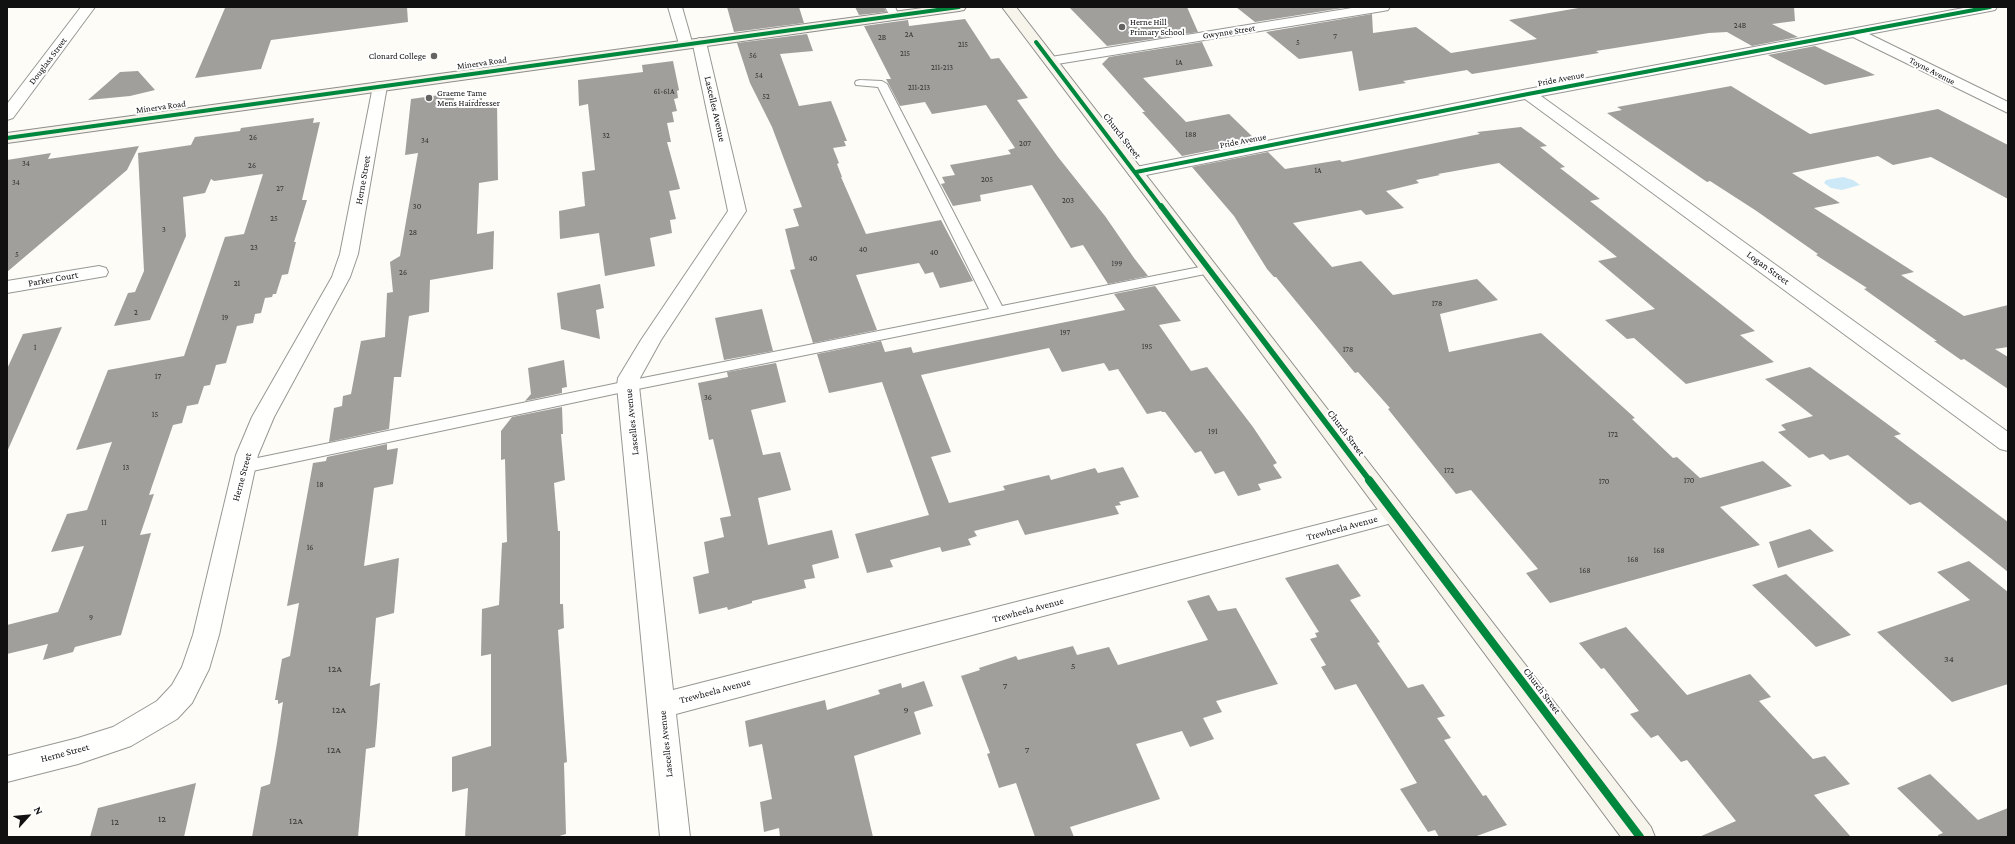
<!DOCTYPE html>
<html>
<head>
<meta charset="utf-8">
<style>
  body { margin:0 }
  #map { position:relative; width:2015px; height:844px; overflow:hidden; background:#fdfcf7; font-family:"Crimson Pro",serif }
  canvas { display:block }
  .frame { position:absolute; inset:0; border:8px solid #111; pointer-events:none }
  .north { position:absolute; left:8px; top:796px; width:40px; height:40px; -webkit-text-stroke:3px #fff; paint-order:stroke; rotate:63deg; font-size:11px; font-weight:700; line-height:16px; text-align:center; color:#111 }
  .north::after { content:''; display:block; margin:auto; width:14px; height:18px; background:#111; clip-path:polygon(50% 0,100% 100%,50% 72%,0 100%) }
</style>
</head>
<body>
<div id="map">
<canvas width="2015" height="844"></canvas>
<div class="frame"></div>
<div class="north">N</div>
</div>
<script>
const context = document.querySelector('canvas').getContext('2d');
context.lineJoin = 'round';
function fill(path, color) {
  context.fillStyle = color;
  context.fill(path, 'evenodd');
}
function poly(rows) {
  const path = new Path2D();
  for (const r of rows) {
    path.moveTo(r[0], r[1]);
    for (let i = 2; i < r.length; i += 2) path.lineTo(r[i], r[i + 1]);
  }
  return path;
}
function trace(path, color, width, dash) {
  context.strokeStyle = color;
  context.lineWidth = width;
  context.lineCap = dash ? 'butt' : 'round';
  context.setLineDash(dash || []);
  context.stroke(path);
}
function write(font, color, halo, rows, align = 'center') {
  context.font = font + ' "Crimson Pro",serif';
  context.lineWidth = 4;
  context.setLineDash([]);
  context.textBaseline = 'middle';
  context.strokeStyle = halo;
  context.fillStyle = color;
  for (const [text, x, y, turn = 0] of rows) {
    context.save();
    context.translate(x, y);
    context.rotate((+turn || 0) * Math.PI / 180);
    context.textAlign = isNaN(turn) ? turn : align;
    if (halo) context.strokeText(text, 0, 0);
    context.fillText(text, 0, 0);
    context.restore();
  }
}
const water = poly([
  [1843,177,1853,180,1860,185,1842,190,1831,188,1824,183,1826,180]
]);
const building = poly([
  [234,7,407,7,408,22,271,40,261,69,195,78,225,8],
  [727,7,799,7,804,23,734,32],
  [855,7,884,7,886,12,859,15],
  [1069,7,1187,7,1198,32,1107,46],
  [1236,7,1349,7,1255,22],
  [1584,7,1794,7,1795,21,1772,24,1798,37,1752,46,1727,32,1709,33,1596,51,1599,53,1472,74,1467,70,1403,81,1406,83,1359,91,1352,51,1299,59,1266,32,1372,14,1373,33,1416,27,1451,53,1537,39,1509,20],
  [965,19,991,59,999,58,1028,98,1017,100,1058,157,1105,216,1134,258,1148,276,1108,284,1083,245,1071,248,1032,185,980,195,981,201,953,206,941,184,945,183,942,177,955,175,950,165,1011,154,1008,150,1015,148,986,105,932,114,925,102,900,106,886,79,891,79,864,26,908,20,909,26],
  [807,34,813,51,780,54,799,106,831,101,847,141,844,141,846,146,833,148,839,163,837,164,842,177,841,177,866,234,941,220,973,281,940,288,933,272,925,274,919,263,856,275,877,330,813,343,790,270,795,269,785,229,799,226,793,209,802,207,772,127,750,83,737,43],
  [1202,42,1213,66,1143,78,1186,122,1229,114,1257,141,1182,156,1142,112,1145,112,1102,64,1109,57],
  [1815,46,1875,75,1825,85,1768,55],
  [673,61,679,90,677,91,678,98,674,99,677,111,672,112,674,122,667,123,671,142,667,142,680,189,669,191,676,219,670,220,672,233,650,238,655,266,605,276,599,233,560,239,559,211,585,206,582,172,595,170,588,104,579,106,578,80,643,72,642,65],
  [138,71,155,90,130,96,88,100,120,72],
  [1731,86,1810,134,1938,109,2008,145,2008,199,1931,157,1893,165,1878,156,1792,173,1840,203,1814,208,1914,272,1901,275,1964,316,2008,305,2008,347,1995,349,2008,357,2008,389,1964,359,1961,360,1934,341,1937,341,1864,289,1867,288,1816,255,1818,254,1755,210,1710,181,1707,182,1607,113,1622,110,1617,107],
  [454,93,454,102,482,98,482,104,497,101,498,180,479,183,477,234,494,231,493,269,430,280,429,312,409,316,401,377,394,377,389,429,329,442,334,408,342,406,343,396,351,394,361,341,385,337,387,293,393,292,390,262,400,256,418,153,405,155,411,99],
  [314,118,313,123,320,122,302,200,307,200,294,242,296,242,288,274,282,275,276,294,273,294,272,297,265,298,261,313,255,314,253,323,237,326,226,363,216,365,210,385,204,386,198,404,187,406,182,423,173,425,149,495,154,494,140,535,151,533,121,635,75,647,73,652,43,660,48,644,7,654,7,625,58,612,84,546,51,552,67,514,87,510,112,442,76,450,108,370,184,356,225,237,244,234,263,174,214,181,211,179,205,193,183,197,186,236,150,320,114,326,128,293,135,292,144,271,138,153,191,145,195,137,240,131,241,128],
  [1521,127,1547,146,1540,147,1565,167,1560,168,1600,199,1590,201,1755,331,1740,335,1774,362,1686,384,1634,338,1627,339,1605,320,1655,309,1598,261,1617,257,1499,163,1438,174,1440,175,1416,180,1419,183,1386,191,1404,208,1366,215,1361,210,1293,223,1332,267,1361,261,1393,295,1477,279,1498,300,1440,314,1449,352,1541,333,1635,418,1632,419,1673,458,1677,457,1700,478,1763,461,1792,486,1720,507,1760,545,1550,603,1526,573,1538,569,1471,490,1456,494,1388,409,1390,408,1358,372,1355,373,1276,277,1274,277,1267,269,1234,216,1192,167,1268,152,1285,169,1340,160,1342,162,1480,134,1477,132],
  [139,146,127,170,7,272,7,160,51,153,48,159],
  [600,284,604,308,596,310,600,339,561,329,557,293],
  [1155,286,1181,321,1159,325,1191,371,1207,367,1253,427,1277,463,1273,465,1282,478,1258,484,1261,490,1238,496,1224,471,1215,474,1201,451,1195,453,1165,412,1162,412,1161,411,1147,414,1118,369,1109,371,1104,363,1062,372,1049,348,921,375,951,452,931,457,949,503,1005,490,1003,486,1049,475,1051,480,1095,468,1098,473,1123,467,1139,497,1119,502,1121,505,1115,506,1119,514,1025,535,1018,520,974,531,977,536,968,539,971,545,942,552,940,547,890,560,893,567,867,573,855,534,929,515,882,382,829,393,817,354,881,341,885,352,911,347,913,353,1125,310,1114,294],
  [762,309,773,351,724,360,715,318],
  [62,327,7,452,7,369,23,334],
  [564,360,567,387,562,388,562,393,525,401,531,394,528,368],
  [776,363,786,402,751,410,763,455,780,452,791,490,758,498,768,545,832,530,839,558,812,565,815,578,804,580,806,588,752,601,752,603,728,610,727,607,699,614,693,577,709,573,704,542,724,537,720,518,731,516,713,439,709,440,698,383,728,377,727,372],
  [1810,367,1901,434,1894,436,2008,522,2008,572,1920,502,1910,505,1848,455,1830,460,1823,454,1809,458,1778,432,1786,430,1781,425,1786,423,1813,416,1765,379],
  [562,407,563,434,561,434,565,480,554,483,558,531,560,531,560,604,563,604,564,628,558,630,567,762,564,763,566,834,556,837,465,837,468,788,452,792,452,757,491,746,491,654,481,656,482,609,499,605,502,543,507,542,505,459,501,460,501,431,512,417],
  [387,444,387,450,398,448,393,484,374,488,364,566,399,558,394,613,376,618,370,686,380,683,377,724,375,747,366,749,358,837,252,837,261,787,270,784,277,743,283,702,278,704,278,700,275,700,282,659,290,656,299,603,287,606,313,463,326,461,327,457],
  [1810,529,1834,551,1778,568,1769,542],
  [1969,561,2008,592,2008,684,1952,702,1877,632,1970,600,1937,572],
  [1338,564,1361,596,1350,600,1380,642,1377,643,1408,688,1423,684,1445,716,1437,718,1451,738,1444,740,1483,796,1486,795,1507,825,1474,837,1439,837,1435,830,1428,832,1400,789,1417,783,1356,684,1335,690,1321,667,1326,665,1310,639,1317,637,1315,633,1319,632,1285,578],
  [1786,574,1851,635,1816,647,1752,585],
  [1209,595,1218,611,1236,608,1278,684,1216,701,1222,712,1203,718,1214,739,1190,747,1182,731,1136,744,1160,799,1070,827,1074,837,1035,837,1016,783,999,788,987,754,990,753,961,676,980,670,979,668,1016,656,1018,660,1073,646,1077,655,1109,647,1118,665,1208,640,1187,601],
  [1626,627,1687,695,1750,674,1771,697,1759,701,1813,759,1825,756,1850,784,1814,795,1851,837,1699,837,1736,821,1687,760,1681,762,1658,735,1651,738,1630,714,1639,711,1604,668,1601,669,1579,643],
  [924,681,933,706,914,712,921,734,854,756,873,837,780,837,779,828,764,832,760,802,772,799,762,744,749,747,745,721,825,700,827,710,880,694,878,690,901,683,902,688],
  [1930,774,1978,820,2008,808,2008,837,1938,837,1938,835,1943,833,1897,788],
  [196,783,184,837,90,837,98,808]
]);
const lane = poly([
  [885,7,895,7,899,16,897,18,891,18,885,7],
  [860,80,882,81,887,84,1002,306,1210,265,1215,266,1217,269,1215,272,1210,273,628,391,243,473,237,471,235,467,237,463,243,461,628,381,989,309,878,87,856,85,855,83,856,81,860,80]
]);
const street = poly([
  [81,7,95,7,13,118,7,120,7,104,81,7],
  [668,7,682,7,692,42,699,38,704,39,706,42,746,211,661,340,640,378,639,386,673,690,1395,505,1403,508,1407,514,1403,520,676,714,690,837,660,837,617,386,618,378,641,340,728,211,693,45,686,48,681,47,679,44,668,7],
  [1358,7,1390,7,1388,10,1383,11,1051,65,1046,64,1044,61,1046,58,1051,57,1358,7],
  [1969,7,1997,7,1995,10,1990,11,1869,34,2008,102,2008,113,1853,37,1541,96,2008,432,2008,451,2000,449,1525,99,1136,177,1130,176,1128,172,1130,168,1136,167,1528,89,1969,7],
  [380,82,385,83,387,86,358,254,350,277,274,417,258,455,219,635,209,669,192,703,177,719,131,746,78,764,7,782,7,756,78,738,113,727,157,701,172,685,182,667,193,635,236,455,252,417,332,277,340,254,373,86,375,83,380,82],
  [99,266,106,268,108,272,106,276,7,293,7,281,99,266]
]);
const secondary = poly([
  [930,7,966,7,964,10,959,11,7,143,7,133,930,7],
  [1002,7,1016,7,1651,827,1655,837,1621,837,1130,176,1002,7]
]);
const cyclewayFar2 = poly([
  [1036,42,1161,207],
  [7,138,959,7],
  [1136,172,1528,94,1990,7]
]);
const cyclewayFar1 = poly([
  [1161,206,1370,481]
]);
const cycleway = poly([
  [1369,480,1640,837]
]);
const markers = [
  [1122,27,4,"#646362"],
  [434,56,4,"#646362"],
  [429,98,4,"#646362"]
];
const numberNames = [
  ["24B",1740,26],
  ["2A",909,35],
  ["7",1335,37],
  ["2B",882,38],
  ["5",1298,43],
  ["215",963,45],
  ["215",905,54],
  ["56",753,56],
  ["1A",1179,63],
  ["211-213",942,68],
  ["54",759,76],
  ["211-213",919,88],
  ["61-61A",664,92],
  ["52",766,97],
  ["188",1191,135],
  ["32",606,136],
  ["26",253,138],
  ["34",425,141],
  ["207",1025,144],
  ["34",26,164],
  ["26",252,166],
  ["1A",1318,171],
  ["205",987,180],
  ["34",16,183],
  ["27",280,189],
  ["203",1068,201],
  ["30",417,207],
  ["25",274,219],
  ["3",164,230],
  ["28",413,233],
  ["23",254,248],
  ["40",863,250],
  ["40",934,253],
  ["5",17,255],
  ["40",813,259],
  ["199",1117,264],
  ["26",403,273],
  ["21",237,284],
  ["178",1437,304],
  ["2",136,313],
  ["19",225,318],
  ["197",1065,333],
  ["195",1147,347],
  ["1",35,348],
  ["178",1348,350],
  ["17",158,377],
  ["36",708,398],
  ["15",155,415],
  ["191",1213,432],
  ["172",1613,435],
  ["13",126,468],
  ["172",1449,471],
  ["170",1689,481],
  ["170",1604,482],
  ["18",320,485],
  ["11",104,523],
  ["16",310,548],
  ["168",1659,551],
  ["168",1633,560],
  ["168",1585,571],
  ["9",91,618]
];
const farPoinames = [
  ["Herne Hill",1130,22],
  ["Primary School",1130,32],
  ["Clonard College",426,56,"right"],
  ["Graeme Tame",437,93],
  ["Mens Hairdresser",437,103]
];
const farStreetnames = [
  ["Gwynne Street",1229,32,-9],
  ["Douglass Street",48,61,-53],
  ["Minerva Road",482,63,-8],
  ["Toyne Avenue",1932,71,27],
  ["Pride Avenue",1561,79,-11],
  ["Minerva Road",161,107,-8],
  ["Pride Avenue",1243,141,-11]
];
const streetNames = [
  ["Lascelles Avenue",715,109,77],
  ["Church Street",1122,136,52],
  ["Herne Street",363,180,-80],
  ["Logan Street",1768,268,36],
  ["Parker Court",53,279,-10],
  ["Lascelles Avenue",632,422,-96],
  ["Church Street",1346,433,53],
  ["Herne Street",242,477,-75],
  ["Trewheela Avenue",1342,528,-15],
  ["Trewheela Avenue",1028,610,-15],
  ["Trewheela Avenue",715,691,-15],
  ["Church Street",1542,691,53],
  ["Lascelles Avenue",666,744,-96],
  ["Herne Street",65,753,-15]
];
const nearNumbernames = [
  ["34",1949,659],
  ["5",1073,666],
  ["12A",335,669],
  ["7",1005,686],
  ["12A",339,710],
  ["9",906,710],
  ["12A",334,750],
  ["7",1027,750],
  ["12",162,819],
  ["12A",296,821],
  ["12",115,822]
];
fill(water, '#cde8f7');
fill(building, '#a19f9c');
trace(lane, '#979795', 2);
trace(street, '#979795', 2);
trace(secondary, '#8e8d8b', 2);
fill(lane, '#fffffe');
fill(street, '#fffffe');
fill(secondary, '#f6f4eb');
trace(cyclewayFar2, '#00873e', 4);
trace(cyclewayFar1, '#00873e', 5.5);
trace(cycleway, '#00873e', 8);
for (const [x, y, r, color] of markers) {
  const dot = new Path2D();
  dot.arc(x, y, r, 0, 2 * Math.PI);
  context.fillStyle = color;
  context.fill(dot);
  trace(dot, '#fff', 1.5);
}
write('8px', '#353434', null, numberNames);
write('9px', '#111', '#fff', farPoinames, 'left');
write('9px', '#111', '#fff', farStreetnames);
write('10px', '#111', '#fff', streetNames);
write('10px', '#353434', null, nearNumbernames);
</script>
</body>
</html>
